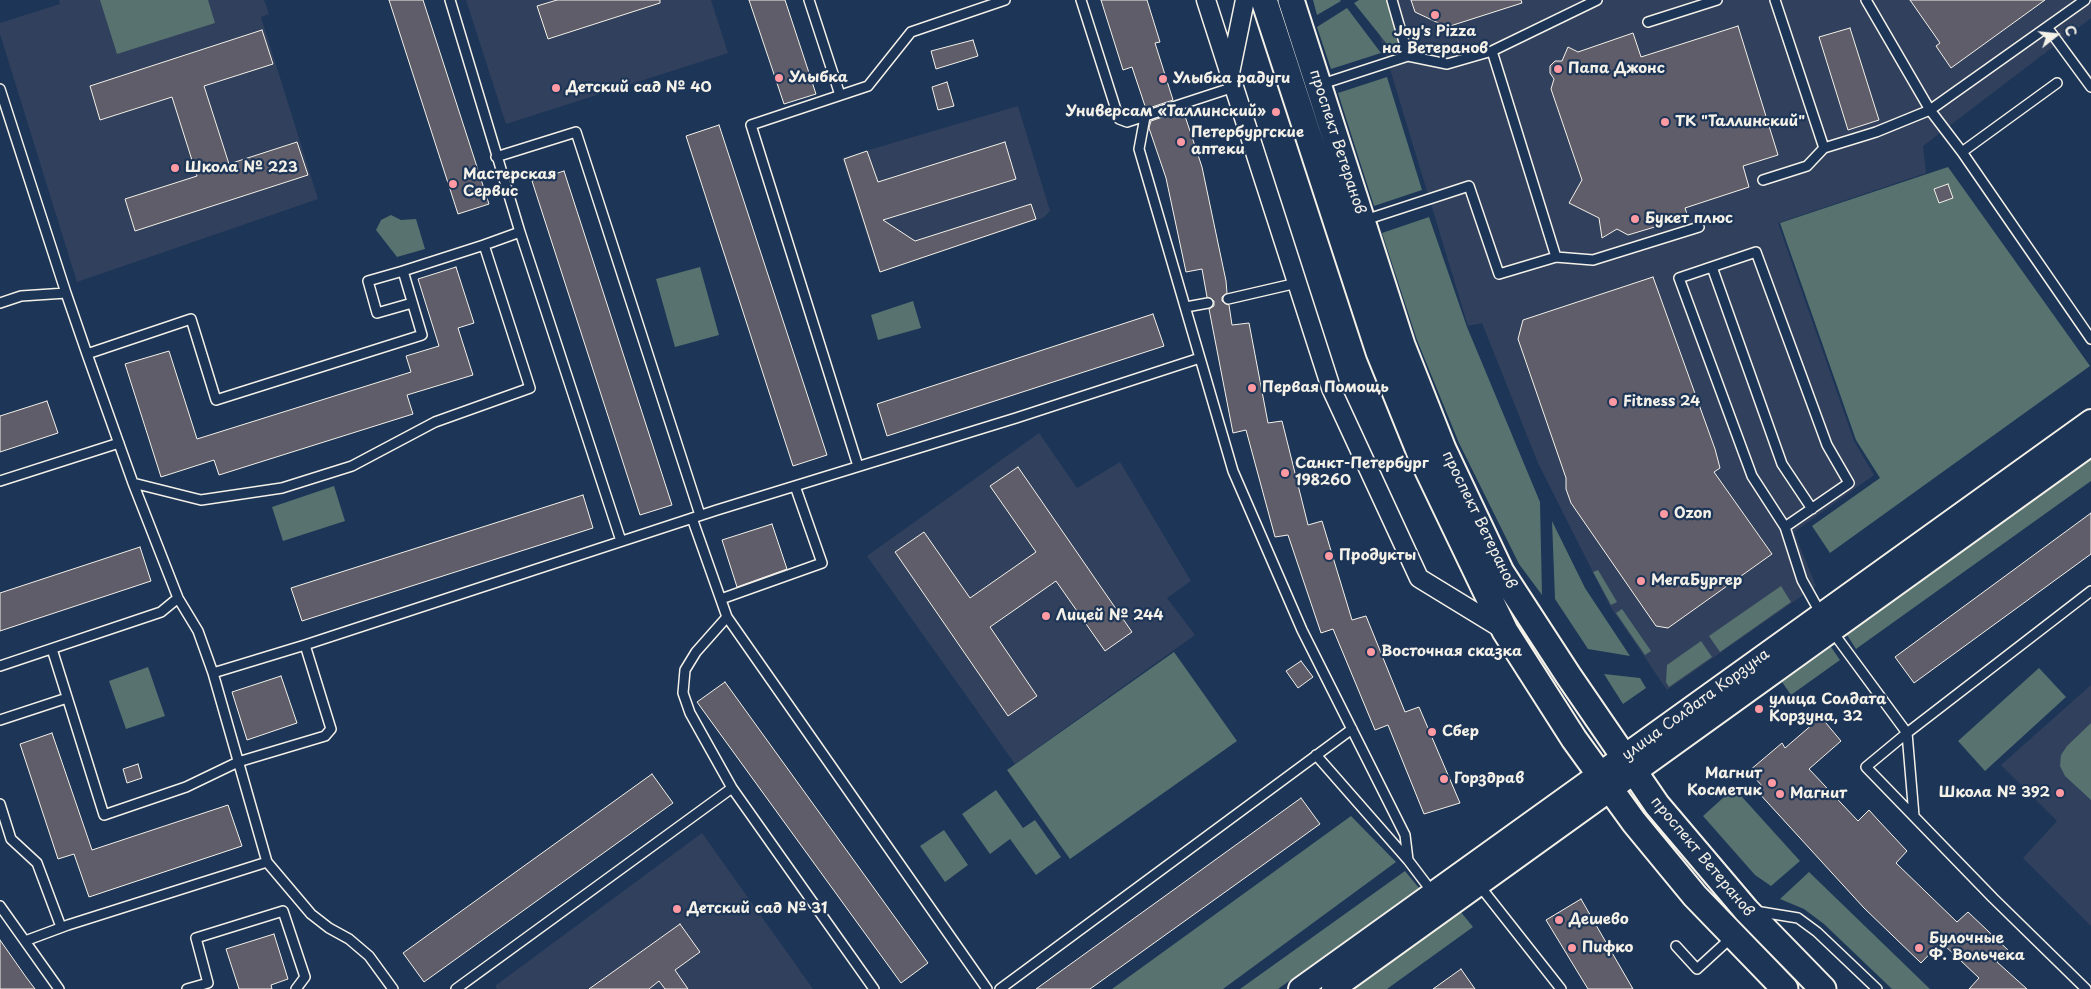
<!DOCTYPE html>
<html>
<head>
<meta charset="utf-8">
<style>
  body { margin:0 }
  #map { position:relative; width:2091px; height:989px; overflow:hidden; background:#1d3557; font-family:"Playpen Sans",sans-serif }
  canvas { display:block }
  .north { position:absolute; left:2031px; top:10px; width:50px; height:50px; -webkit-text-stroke:4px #1d3557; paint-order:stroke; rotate:74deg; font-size:14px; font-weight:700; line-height:20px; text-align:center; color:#f4f1e8 }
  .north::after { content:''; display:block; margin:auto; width:18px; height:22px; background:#f4f1e8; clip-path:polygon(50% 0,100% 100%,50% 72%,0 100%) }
</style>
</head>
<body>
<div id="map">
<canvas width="2091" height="989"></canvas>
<div class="north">С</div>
</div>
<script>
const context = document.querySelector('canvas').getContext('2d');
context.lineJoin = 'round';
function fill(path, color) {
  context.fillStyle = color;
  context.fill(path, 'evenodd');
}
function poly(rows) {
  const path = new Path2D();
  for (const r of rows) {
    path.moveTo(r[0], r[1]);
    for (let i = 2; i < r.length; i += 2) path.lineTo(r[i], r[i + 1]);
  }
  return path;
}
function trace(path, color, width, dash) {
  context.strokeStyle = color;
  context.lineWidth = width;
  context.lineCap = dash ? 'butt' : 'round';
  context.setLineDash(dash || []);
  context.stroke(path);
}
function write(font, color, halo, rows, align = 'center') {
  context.font = font + ' "Playpen Sans",sans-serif';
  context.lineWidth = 4.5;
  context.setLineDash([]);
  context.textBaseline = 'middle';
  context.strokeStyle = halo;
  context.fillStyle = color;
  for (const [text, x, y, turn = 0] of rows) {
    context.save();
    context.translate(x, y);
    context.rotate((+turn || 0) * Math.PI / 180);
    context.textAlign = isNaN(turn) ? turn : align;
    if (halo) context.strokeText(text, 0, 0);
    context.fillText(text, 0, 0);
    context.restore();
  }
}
const built = poly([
  [59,0,264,0,269,14,261,17,318,199,77,282,0,34,0,23,60,4],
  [466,0,711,0,728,53,506,124],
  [1369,0,2091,0,2091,18,1923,146,1926,173,1778,223,1854,441,1874,475,1794,532,1816,586,1667,690,1610,606,1538,463,1482,323,1468,326],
  [1018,106,1050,211,1043,218,879,273,842,158],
  [1039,433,1077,488,1120,462,1191,581,1167,598,1195,635,1015,764,867,556],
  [2091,685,2091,926,2023,858,2057,821,2001,765],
  [702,833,813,989,497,989,495,986]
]);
const green = poly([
  [100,0,208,0,215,23,117,54],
  [1313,0,1340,0,1341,1,1317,15],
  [1359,0,1387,0,1401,46,1391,49,1354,3],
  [1347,8,1381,53,1331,69,1317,27],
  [1387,77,1422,190,1374,206,1338,93],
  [1948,167,2090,366,1830,553,1812,526,1880,478,1856,440,1780,223],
  [391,215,401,220,416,219,425,249,397,257,376,230,381,220],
  [1429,217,1467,327,1540,502,1542,595,1519,564,1459,443,1417,340,1382,233],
  [700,267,719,335,675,347,656,279],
  [913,301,921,328,878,340,871,315],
  [2091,459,2091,481,1856,649,1847,635],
  [334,486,345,521,283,541,272,507],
  [1552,521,1585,588,1630,656,1588,649,1555,599],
  [1598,570,1617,602,1611,605,1593,572],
  [1781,586,1791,602,1720,652,1709,636],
  [1622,609,1651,651,1645,655,1616,613],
  [1701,641,1712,657,1669,687,1666,682,1667,665],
  [1831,647,1840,660,1791,695,1782,682],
  [1174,652,1237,741,1070,859,1007,770],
  [148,667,165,716,126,729,109,681],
  [2039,668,2066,697,1985,771,1958,741],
  [1604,674,1640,678,1646,688,1623,704],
  [2091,723,2091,800,2065,776,2060,766,2061,755,2067,746],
  [1734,788,1800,861,1771,886,1755,875,1703,816],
  [996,790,1023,828,1035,820,1061,857,1036,875,1010,839,990,854,962,814],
  [1351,816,1396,862,1223,989,1112,989],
  [944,830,968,865,945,882,920,846],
  [1405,871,1419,888,1278,989,1240,989],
  [1809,872,1930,989,1892,989,1824,924,1804,909,1780,899],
  [1460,911,1473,927,1387,989,1353,989]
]);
const building = poly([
  [389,0,423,0,489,204,458,214,389,0],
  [557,0,660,0,660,3,548,39,537,6,557,0],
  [749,0,785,0,816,94,784,104,749,0],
  [1101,0,1147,0,1160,42,1155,43,1173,100,1146,109,1132,67,1123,70,1101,0],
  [1411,0,1521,0,1522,3,1447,27,1415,12,1411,0],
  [1910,0,2045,0,1951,68,1936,46,1940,43,1910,0],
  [1738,26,1778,155,1743,166,1749,187,1685,208,1688,217,1628,235,1617,229,1602,238,1599,218,1569,203,1582,180,1551,89,1554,79,1550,73,1550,66,1555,61,1562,61,1568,47,1578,52,1633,33,1641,57,1738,26],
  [1850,28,1879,120,1848,130,1819,37,1850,28],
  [262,30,273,64,204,86,229,164,297,142,308,175,135,231,125,199,197,176,172,97,100,120,90,86,262,30],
  [973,40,978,56,936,69,931,51,973,40],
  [947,82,954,106,938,110,932,87,947,82],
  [1177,112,1178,115,1184,113,1202,167,1226,281,1227,293,1222,297,1222,301,1229,305,1232,325,1249,323,1268,423,1282,421,1308,525,1322,521,1352,620,1366,616,1405,712,1419,707,1460,803,1424,814,1388,725,1375,730,1333,629,1321,633,1288,535,1275,537,1246,430,1233,433,1209,309,1214,306,1214,301,1207,297,1202,269,1186,272,1166,178,1149,128,1151,121,1177,112],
  [719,125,827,455,793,466,686,136,719,125],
  [1005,142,1016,179,883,220,915,241,1031,204,1036,219,880,272,844,159,867,151,878,182,1005,142],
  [564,171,672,505,640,515,532,181,564,171],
  [1948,184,1953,198,1939,203,1934,189,1948,184],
  [456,267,474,323,458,328,473,375,407,395,413,414,219,475,214,460,161,477,125,364,169,351,197,439,411,372,406,356,439,346,418,279,456,267],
  [1653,277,1715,449,1720,468,1714,472,1772,554,1668,628,1656,626,1571,503,1566,489,1566,478,1518,339,1523,320,1653,277],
  [1153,314,1164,346,887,436,877,404,1153,314],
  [47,401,58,433,0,452,0,416,47,401],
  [1018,467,1132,632,1105,651,1056,581,990,627,1037,696,1008,716,895,552,924,532,970,598,1036,552,990,486,1018,467],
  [583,495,593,528,302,621,291,588,583,495],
  [2091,513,2091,554,1914,683,1895,657,2091,513],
  [772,524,787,569,737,587,722,540,772,524],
  [140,547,151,581,0,631,0,593,140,547],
  [1301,661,1313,677,1298,688,1286,671,1301,661],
  [281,676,297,723,247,740,232,692,281,676],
  [725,682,928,963,901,983,697,702,725,682],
  [1821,717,1841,741,1809,769,1858,821,1869,810,1878,820,1907,851,1896,863,1957,922,1968,912,2008,950,1997,962,2027,989,1969,989,1979,978,1941,942,1921,963,1864,908,1757,791,1762,786,1749,771,1782,743,1785,748,1821,717],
  [52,733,92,850,228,805,242,846,89,897,74,854,58,859,20,744,52,733],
  [138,764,142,778,127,783,123,769,138,764],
  [652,774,673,803,424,982,403,953,652,774],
  [1301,798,1320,824,1090,989,1036,989,1301,798],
  [1581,899,1633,989,1588,989,1546,920,1581,899],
  [680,924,700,952,675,970,688,989,665,989,659,981,649,989,589,989,680,924],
  [274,934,288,979,271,985,272,989,239,989,226,949,274,934],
  [0,940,26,977,35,989,0,989,0,940],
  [1461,969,1475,989,1433,989,1461,969]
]);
const service = poly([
  [450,0,520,232,484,245],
  [809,0,840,95],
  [1081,0,1119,119,1127,122,1234,87],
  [1392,0,1408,56],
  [1775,0,1824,148,1876,132,1930,110,2085,0],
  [1866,0,1930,110,1962,152,2091,339],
  [1648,22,1717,0],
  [2047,27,2091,87],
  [1319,85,1408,56,1447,64,1492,51,1597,0],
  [0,89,66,293],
  [1145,117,1139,149,1233,471,1302,630,1405,835,1408,860,1433,893],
  [1962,152,2057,83],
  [496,157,576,132,700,515],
  [1763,180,1807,166,1824,148],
  [1365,220,1469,186,1499,274,1556,257,1492,51],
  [520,232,621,541],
  [1556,257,1593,260,1699,227],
  [1712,267,1782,464,1812,509],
  [403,271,368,281,377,313,412,303],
  [1228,299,1297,283],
  [0,303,21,296,66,293,87,354,133,483,201,500,282,488,352,466,435,422,530,388,484,245,403,271,422,335,216,400,191,319,87,354],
  [1186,307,1208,303],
  [858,466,751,125,868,86,911,32,1005,0],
  [0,481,119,443],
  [133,483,178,598,198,631,213,673,305,645,717,510,1016,418,1200,358],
  [692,518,727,617,696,652,685,670,683,693,690,713,732,788,874,989],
  [1785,527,1849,483,1827,445,1756,252,1679,278,1752,476,1785,527,1802,580,1821,614],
  [721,599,822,563,795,486],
  [727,617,987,989],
  [1832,631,1907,733,1866,767,1993,898,2086,989],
  [52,649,104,815,186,787,238,762,325,736,331,729,305,645],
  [0,666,161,612,178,598],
  [213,673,267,862,311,914,329,928,349,939,369,956,393,989],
  [0,720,67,698],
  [1316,755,1408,860],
  [0,804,11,839,37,863,61,927],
  [1914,816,1907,733,2091,591],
  [1479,885,1561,989],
  [0,906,59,989],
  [1755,911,1798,918,1817,932,1877,989],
  [25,941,68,925,267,862],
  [1676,946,1697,969,1732,937],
  [187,989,208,983,196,938,283,911,305,977,296,989],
  [456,989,732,788],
  [1000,989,1352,729]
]);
const minor = poly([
  [1206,0,1331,388,1419,578,1504,630],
  [1230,73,1245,0]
]);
const tertiary = poly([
  [1300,989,2091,421],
  [1333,989,2091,444]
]);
const secondary = poly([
  [1264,0,1379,352,1422,458,1505,631,1574,739,1634,822,1695,896,1785,989],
  [1291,0,1402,345,1443,449,1501,572,1568,675,1657,805,1746,910,1823,989]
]);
const markers = [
  [1435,15,5,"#ff9aa2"],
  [1558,69,5,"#ff9aa2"],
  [779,78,5,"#ff9aa2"],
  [1163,79,5,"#ff9aa2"],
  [556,88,5,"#ff9aa2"],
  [1276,112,5,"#ff9aa2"],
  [1665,122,5,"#ff9aa2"],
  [1181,142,5,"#ff9aa2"],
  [175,168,5,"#ff9aa2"],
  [453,184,5,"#ff9aa2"],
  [1635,219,5,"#ff9aa2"],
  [1252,388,5,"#ff9aa2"],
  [1613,402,5,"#ff9aa2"],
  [1285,473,5,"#ff9aa2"],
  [1664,514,5,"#ff9aa2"],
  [1329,556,5,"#ff9aa2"],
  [1641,581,5,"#ff9aa2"],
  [1046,616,5,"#ff9aa2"],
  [1371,652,5,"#ff9aa2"],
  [1759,709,5,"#ff9aa2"],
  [1432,732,5,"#ff9aa2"],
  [1444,779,5,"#ff9aa2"],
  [1772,783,5,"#ff9aa2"],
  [2060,793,5,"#ff9aa2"],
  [1780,794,5,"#ff9aa2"],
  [677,909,5,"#ff9aa2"],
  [1559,920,5,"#ff9aa2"],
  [1572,948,5,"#ff9aa2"],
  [1919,948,5,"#ff9aa2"]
];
const poiNames = [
  ["Joy's Pizza",1435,32,"center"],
  ["на Ветеранов",1435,49,"center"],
  ["Папа Джонс",1568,69],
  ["Улыбка",789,78],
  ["Улыбка радуги",1173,79],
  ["Детский сад № 40",566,88],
  ["Универсам «Таллинский»",1266,112,"right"],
  ["ТК \"Таллинский\"",1675,122],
  ["Петербургские",1191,133],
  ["аптеки",1191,150],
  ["Школа № 223",185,168],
  ["Мастерская",463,175],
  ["Сервис",463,192],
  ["Букет плюс",1645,219],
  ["Первая Помощь",1262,388],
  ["Fitness 24",1623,402],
  ["Санкт-Петербург",1295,464],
  ["198260",1295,481],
  ["Ozon",1674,514],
  ["Продукты",1339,556],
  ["МегаБургер",1651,581],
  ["Лицей № 244",1056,616],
  ["Восточная сказка",1381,652],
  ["улица Солдата",1769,700],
  ["Корзуна, 32",1769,717],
  ["Сбер",1442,732],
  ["Магнит",1762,774,"right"],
  ["Косметик",1762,791,"right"],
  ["Горздрав",1454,779],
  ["Школа № 392",2050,793,"right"],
  ["Магнит",1790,794],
  ["Детский сад № 31",687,909],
  ["Дешево",1569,920],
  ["Булочные",1929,939],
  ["Ф. Вольчека",1929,956],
  ["Пифко",1582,948]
];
const streetNames = [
  ["проспект Ветеранов",1337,142,72],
  ["проспект Ветеранов",1479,520,64],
  ["улица Солдата Корзуна",1696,705,-36],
  ["проспект Ветеранов",1702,857,50]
];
fill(built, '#31415d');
fill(green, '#57726f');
fill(building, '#5f5d6a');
trace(building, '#f4f1e8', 1);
trace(service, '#f4f1e8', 12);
trace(minor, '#f4f1e8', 21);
trace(tertiary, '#f4f1e8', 26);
trace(secondary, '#f4f1e8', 29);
trace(service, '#1d3557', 9);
trace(minor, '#1d3557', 18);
trace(tertiary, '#1d3557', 22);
trace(secondary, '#1d3557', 25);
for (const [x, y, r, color] of markers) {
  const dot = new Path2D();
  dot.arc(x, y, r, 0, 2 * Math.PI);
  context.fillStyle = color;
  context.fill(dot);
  trace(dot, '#1d3557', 2);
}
write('bold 15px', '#f4f1e8', '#1d3557', poiNames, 'left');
write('15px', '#f4f1e8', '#1d3557', streetNames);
</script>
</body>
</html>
